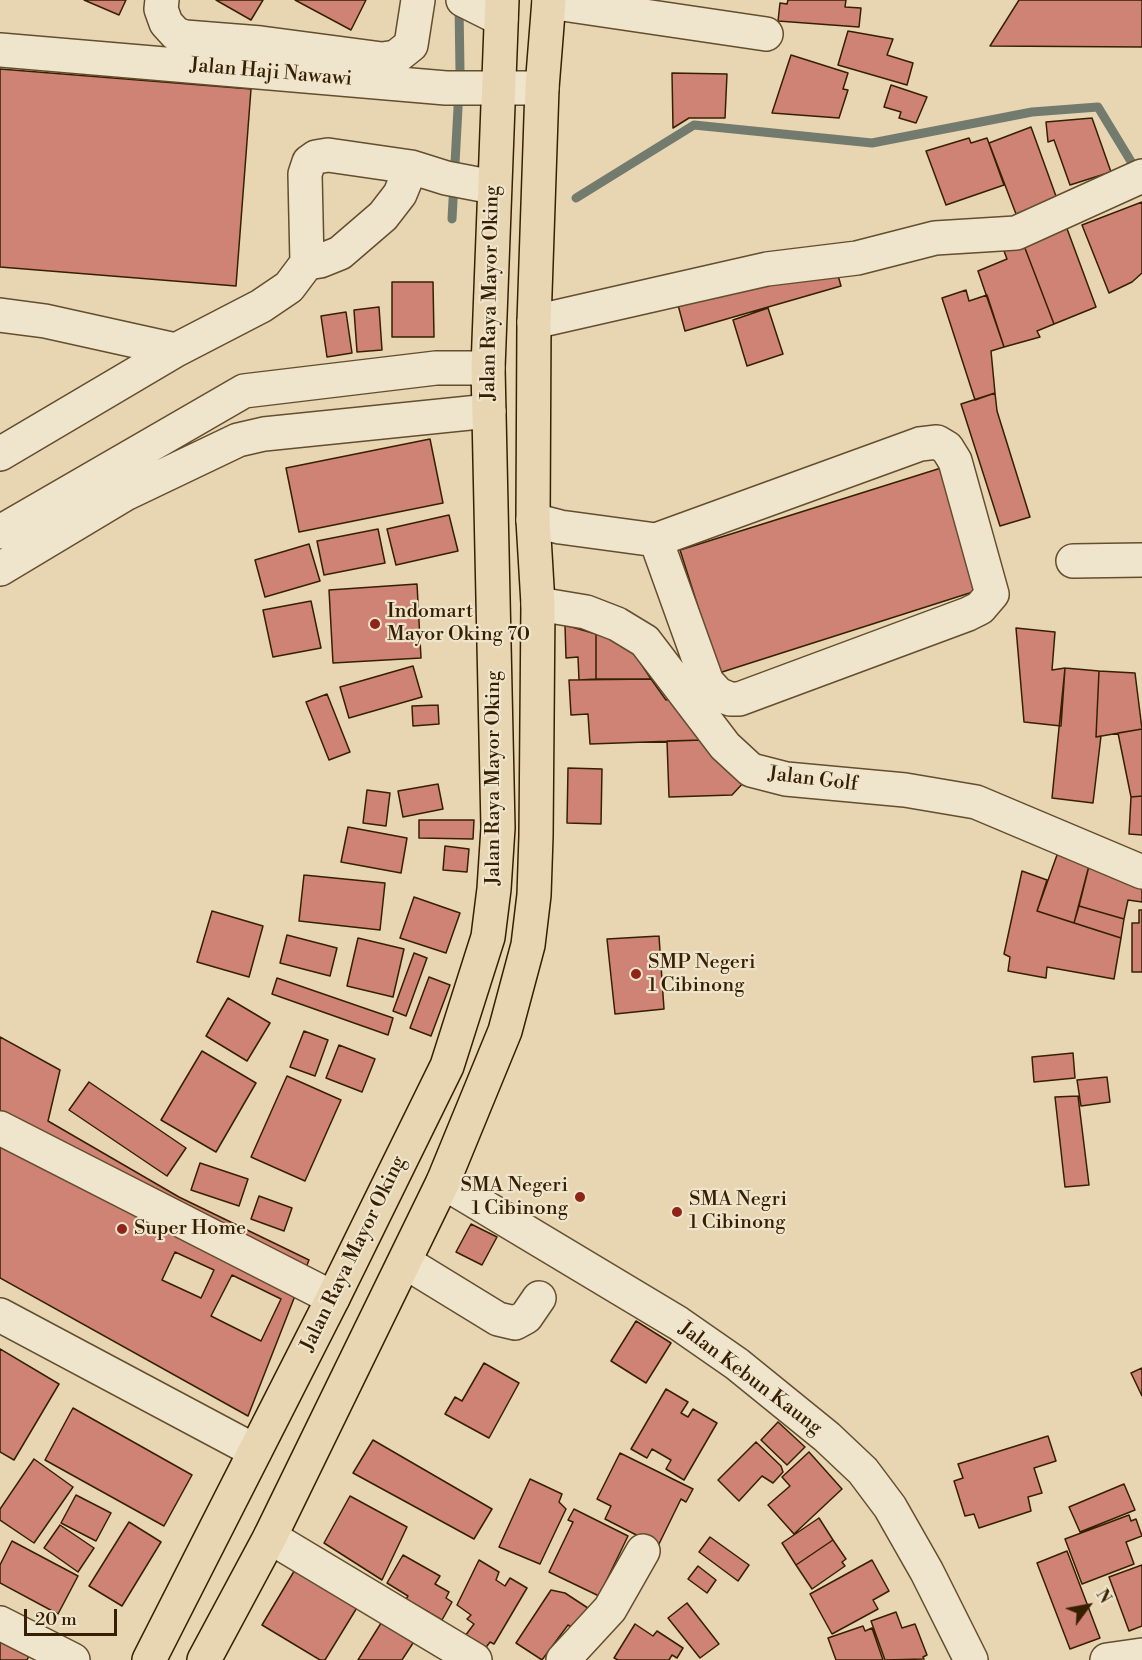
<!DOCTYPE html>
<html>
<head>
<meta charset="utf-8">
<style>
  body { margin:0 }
  #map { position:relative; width:1142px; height:1660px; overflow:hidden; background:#e7d6b1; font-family:"Libre Bodoni",serif }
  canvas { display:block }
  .north { position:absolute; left:1058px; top:1576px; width:60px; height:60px; -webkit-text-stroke:4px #efe4cc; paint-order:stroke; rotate:58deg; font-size:16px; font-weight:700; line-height:24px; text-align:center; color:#372001 }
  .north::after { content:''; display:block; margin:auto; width:21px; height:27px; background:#372001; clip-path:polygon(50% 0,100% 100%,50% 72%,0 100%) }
  .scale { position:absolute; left:24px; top:1609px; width:93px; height:27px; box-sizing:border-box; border:3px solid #372001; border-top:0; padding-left:8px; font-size:18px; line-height:21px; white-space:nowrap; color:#372001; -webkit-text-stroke:4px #efe4cc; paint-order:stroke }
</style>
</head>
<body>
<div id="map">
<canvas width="1142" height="1660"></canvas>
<div class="north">N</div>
<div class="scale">20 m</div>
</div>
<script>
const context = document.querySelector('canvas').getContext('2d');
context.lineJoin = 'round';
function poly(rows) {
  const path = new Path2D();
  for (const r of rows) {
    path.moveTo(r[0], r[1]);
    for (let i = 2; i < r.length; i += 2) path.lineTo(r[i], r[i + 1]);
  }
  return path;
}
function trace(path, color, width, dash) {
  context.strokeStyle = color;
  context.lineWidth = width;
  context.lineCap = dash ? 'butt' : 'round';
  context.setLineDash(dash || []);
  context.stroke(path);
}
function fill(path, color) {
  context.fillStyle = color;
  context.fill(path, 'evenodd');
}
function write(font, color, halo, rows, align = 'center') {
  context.font = font + ' "Libre Bodoni",serif';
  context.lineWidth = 4.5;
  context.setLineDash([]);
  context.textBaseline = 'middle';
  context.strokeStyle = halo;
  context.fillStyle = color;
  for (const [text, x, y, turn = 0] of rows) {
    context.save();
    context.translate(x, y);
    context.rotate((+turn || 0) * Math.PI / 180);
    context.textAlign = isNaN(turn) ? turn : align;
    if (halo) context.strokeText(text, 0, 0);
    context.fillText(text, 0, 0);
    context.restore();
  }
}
const stream = poly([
  [576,198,694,125,872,143,1032,112,1098,107,1138,173],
  [452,219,460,71,459,5]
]);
const building = poly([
  [84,0,126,0,119,15,84,0],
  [216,0,263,0,251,20,216,0],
  [295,0,366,0,351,30,295,0],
  [788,0,846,0,845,7,861,8,859,27,778,21,780,3,787,4,788,0],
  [1019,0,1142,0,1142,47,990,46,1019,0],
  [848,31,893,39,887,55,913,63,907,85,838,65,848,31],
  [791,55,848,73,843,89,848,90,839,118,772,113,791,55],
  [0,69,251,89,236,286,0,267,0,69],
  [672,73,727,74,725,118,689,118,673,128,672,73],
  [891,85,927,97,916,123,899,118,901,112,884,107,891,85],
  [1092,118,1111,172,1070,185,1054,140,1048,142,1046,122,1092,118],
  [1031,127,1057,199,1016,214,989,143,1031,127],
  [969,138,971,143,987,138,1004,185,946,205,926,151,969,138],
  [1142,202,1142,273,1132,282,1109,293,1082,225,1142,202],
  [1066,226,1096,307,1054,324,1023,243,1066,226],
  [1023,243,1054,324,1037,331,1040,337,1004,347,978,271,1007,259,1004,251,1023,243],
  [834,261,841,286,685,331,678,305,834,261],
  [392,282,433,282,434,337,392,337,392,282],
  [966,290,969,301,987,295,1004,347,991,351,995,393,975,400,942,298,966,290],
  [379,307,382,350,357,352,354,310,379,307],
  [768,308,783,354,747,366,733,320,768,308],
  [346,312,352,353,327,357,321,316,346,312],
  [995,393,997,411,1030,517,1000,526,961,404,995,393],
  [430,439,443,503,299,532,286,468,430,439],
  [941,468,979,590,719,673,680,550,941,468],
  [449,515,458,551,396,565,387,529,449,515],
  [378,529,385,563,324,575,317,541,378,529],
  [309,544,320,581,265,597,255,560,309,544],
  [417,584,421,658,333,663,329,590,417,584],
  [311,601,321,648,273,657,263,610,311,601],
  [565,625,596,634,596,679,579,680,578,657,566,658,565,625],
  [1016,628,1055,632,1052,670,1065,668,1061,726,1024,722,1016,628],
  [596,634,627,642,651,679,596,679,596,634],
  [413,666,422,697,349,718,340,687,413,666],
  [1065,668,1099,671,1096,737,1101,736,1093,803,1052,798,1065,668],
  [1099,671,1135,673,1142,729,1096,737,1099,671],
  [651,679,666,700,671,699,702,740,590,744,588,714,571,715,569,680,651,679],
  [327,694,350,752,329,760,306,702,327,694],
  [438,705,439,724,413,726,412,706,438,705],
  [1142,729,1142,796,1131,797,1118,733,1142,729],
  [702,740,744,782,732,795,669,797,667,741,702,740],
  [568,768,602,769,601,824,567,823,568,768],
  [438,784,443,809,403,817,398,791,438,784],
  [367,790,390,793,386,826,363,823,367,790],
  [1142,796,1142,835,1129,834,1131,797,1142,796],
  [419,820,474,820,473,839,419,838,419,820],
  [348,827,407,838,401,873,341,862,348,827],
  [1062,841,1091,858,1074,923,1037,911,1062,841],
  [445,846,469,849,467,872,443,870,445,846],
  [1091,858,1142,878,1142,902,1128,900,1124,919,1079,906,1091,858],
  [1022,871,1047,880,1037,911,1121,938,1114,979,1047,967,1046,978,1008,971,1010,957,1004,954,1022,871],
  [304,875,385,883,380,930,299,921,304,875],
  [414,897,460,913,446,953,400,938,414,897],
  [1079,906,1124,919,1121,938,1074,923,1079,906],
  [1139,910,1142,910,1142,972,1132,972,1132,923,1139,923,1139,910],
  [212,911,263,926,249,977,197,962,212,911],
  [287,935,337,948,330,976,280,963,287,935],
  [659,936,664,1009,615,1014,607,939,659,936],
  [358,938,404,949,393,997,347,986,358,938],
  [414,953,427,958,406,1016,393,1011,414,953],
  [429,977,450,985,431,1036,410,1028,429,977],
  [277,978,393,1018,388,1035,272,994,277,978],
  [228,998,270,1023,247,1061,206,1036,228,998],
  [304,1031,328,1040,315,1076,290,1067,304,1031],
  [0,1037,60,1070,48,1121,179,1197,309,1260,248,1416,0,1278,0,1037],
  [339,1045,375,1059,362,1092,326,1078,339,1045],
  [202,1051,256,1083,216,1152,161,1120,202,1051],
  [1073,1053,1075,1078,1034,1082,1032,1057,1073,1053],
  [287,1076,341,1100,305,1181,251,1157,287,1076],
  [1107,1077,1110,1102,1081,1106,1077,1080,1107,1077],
  [89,1082,186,1148,167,1176,69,1110,89,1082],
  [1078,1096,1089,1185,1065,1187,1055,1097,1078,1096],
  [200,1163,248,1179,239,1206,191,1190,200,1163],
  [259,1196,292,1208,284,1231,251,1219,259,1196],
  [471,1224,497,1237,482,1265,456,1252,471,1224],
  [175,1252,214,1270,201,1298,162,1280,175,1252],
  [232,1275,281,1299,261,1341,211,1316,232,1275],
  [636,1321,671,1343,646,1383,611,1361,636,1321],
  [0,1349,59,1384,14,1460,0,1452,0,1349],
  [484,1363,519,1383,489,1438,445,1414,455,1397,462,1401,484,1363],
  [1142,1368,1142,1396,1131,1373,1142,1368],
  [666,1389,688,1402,681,1413,688,1417,693,1409,717,1423,684,1480,666,1469,671,1460,652,1449,647,1458,631,1449,666,1389],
  [73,1408,192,1475,164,1526,45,1460,73,1408],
  [778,1422,805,1447,787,1465,761,1440,778,1422],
  [1048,1436,1056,1461,1034,1468,1042,1493,1028,1497,1031,1511,979,1528,974,1514,965,1516,954,1481,963,1478,958,1464,1048,1436],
  [373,1440,492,1509,474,1539,353,1473,373,1440],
  [756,1442,781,1466,783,1472,773,1483,762,1476,739,1501,718,1480,756,1442],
  [809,1452,842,1489,794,1534,768,1505,790,1486,782,1477,809,1452],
  [620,1453,693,1489,686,1502,681,1499,658,1546,605,1519,611,1506,597,1499,620,1453],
  [34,1459,73,1487,34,1543,0,1520,0,1509,34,1459],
  [530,1479,562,1494,559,1502,566,1509,540,1564,499,1547,530,1479],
  [1124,1484,1135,1510,1080,1532,1069,1507,1124,1484],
  [76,1495,111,1513,96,1541,61,1523,76,1495],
  [350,1496,407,1527,382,1580,324,1543,350,1496],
  [574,1509,628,1536,599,1596,549,1572,573,1522,568,1520,574,1509],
  [1129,1515,1131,1521,1136,1519,1142,1536,1126,1542,1134,1564,1082,1584,1065,1539,1129,1515],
  [819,1518,833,1540,796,1565,782,1543,819,1518],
  [129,1522,161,1542,122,1606,89,1586,129,1522],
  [60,1525,94,1548,78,1572,44,1548,60,1525],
  [710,1537,749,1565,738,1581,699,1552,710,1537],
  [833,1540,846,1559,842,1562,845,1566,812,1589,796,1565,833,1540],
  [12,1541,78,1576,58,1614,0,1583,0,1565,12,1541],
  [1067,1551,1100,1638,1070,1649,1037,1563,1067,1551],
  [403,1555,440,1576,435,1584,449,1592,446,1598,452,1602,442,1620,406,1599,408,1596,387,1583,403,1555],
  [479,1560,499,1572,496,1580,505,1586,510,1578,527,1588,494,1644,490,1642,484,1650,465,1636,474,1624,467,1619,471,1615,457,1605,479,1560],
  [872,1560,889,1591,873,1600,878,1609,832,1634,810,1594,872,1560],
  [1142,1565,1142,1626,1129,1631,1109,1577,1142,1565],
  [698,1566,716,1580,707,1593,688,1579,698,1566],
  [296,1568,358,1606,325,1660,320,1660,262,1625,296,1568],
  [551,1590,565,1593,594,1612,581,1633,568,1625,542,1660,516,1643,551,1590],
  [687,1603,719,1644,700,1658,668,1618,687,1603],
  [896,1612,902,1628,915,1624,927,1655,923,1657,924,1659,885,1660,871,1621,896,1612],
  [383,1620,415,1640,402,1660,358,1660,383,1620],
  [635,1624,653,1636,657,1631,683,1648,677,1658,672,1655,669,1660,618,1660,614,1658,635,1624],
  [0,1626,35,1644,27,1660,0,1660,0,1626],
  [863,1626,865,1631,872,1628,883,1660,836,1660,828,1638,863,1626]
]);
const minor = poly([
  [162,0,161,9,166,23,176,34,185,37,261,43,382,59,396,57,411,45,418,0],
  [463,0,501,19],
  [549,2,766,34],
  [0,50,446,88,542,88],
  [307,263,320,261,340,253,383,216,400,194,411,167],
  [0,315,45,321,176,350],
  [534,322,767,269,857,258,935,238,1016,233,1142,176],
  [0,454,176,350,261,306,289,287,307,263,305,174,309,162,316,157,328,155,411,167,446,178,493,187],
  [533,520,560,527,656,540,920,444,937,442,947,448,955,461,992,594,980,608,968,614,739,699,730,699,718,694,707,682,656,540],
  [0,532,244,391,436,368,488,368],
  [1073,561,1142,560],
  [0,569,125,494,238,440,264,434,489,411],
  [538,604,586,612,617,624,645,641,725,746,751,770,786,779,905,790,976,802,1142,872],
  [0,1128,333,1298],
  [443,1182,678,1323,737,1364,827,1437,863,1471,890,1507,927,1572,971,1660],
  [405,1262,498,1319,515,1323,526,1317,539,1298],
  [0,1315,255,1451],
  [270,1537,475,1660],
  [0,1623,73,1660],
  [563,1660,610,1609,643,1551],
  [1107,1660,1142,1655]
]);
const major = poly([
  [149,1660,333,1298,447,1066,488,937,494,889,498,828,488,368,502,0],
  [204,1660,270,1537,443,1182,505,1031,528,945,534,895,536,836,538,604,533,520,534,322,542,88,549,0]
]);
const markers = [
  [375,624,6,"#8f2418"],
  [636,974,6,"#8f2418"],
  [580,1197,6,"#8f2418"],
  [677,1212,6,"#8f2418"],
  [122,1229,6,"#8f2418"]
];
const streetNames = [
  ["Jalan Haji Nawawi",271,73,5],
  ["Jalan Raya Mayor Oking",491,293,-89],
  ["Jalan Raya Mayor Oking",494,778,-90],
  ["Jalan Golf",813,780,7],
  ["Jalan Raya Mayor Oking",354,1254,-64],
  ["Jalan Kebun Kaung",750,1379,37]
];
const poiNames = [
  ["Indomart",387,612],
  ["Mayor Oking 70",387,635],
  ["SMP Negeri",648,963],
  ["1 Cibinong",648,986],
  ["SMA Negeri",568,1186,"right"],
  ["1 Cibinong",568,1209,"right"],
  ["SMA Negri",689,1200],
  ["1 Cibinong",689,1223],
  ["Super Home",134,1229]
];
trace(stream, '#727b6e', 9);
fill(building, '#ce8374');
trace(building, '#372001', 1.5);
trace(minor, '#634e2d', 36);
trace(major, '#372001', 36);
trace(minor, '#efe4cc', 33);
trace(major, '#e7d6b1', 33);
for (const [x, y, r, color] of markers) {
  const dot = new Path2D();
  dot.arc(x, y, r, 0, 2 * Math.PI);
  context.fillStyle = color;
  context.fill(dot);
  trace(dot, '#efe4cc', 2);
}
write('20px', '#372001', '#efe4cc', streetNames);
write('20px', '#372001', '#efe4cc', poiNames, 'left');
</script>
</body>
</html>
